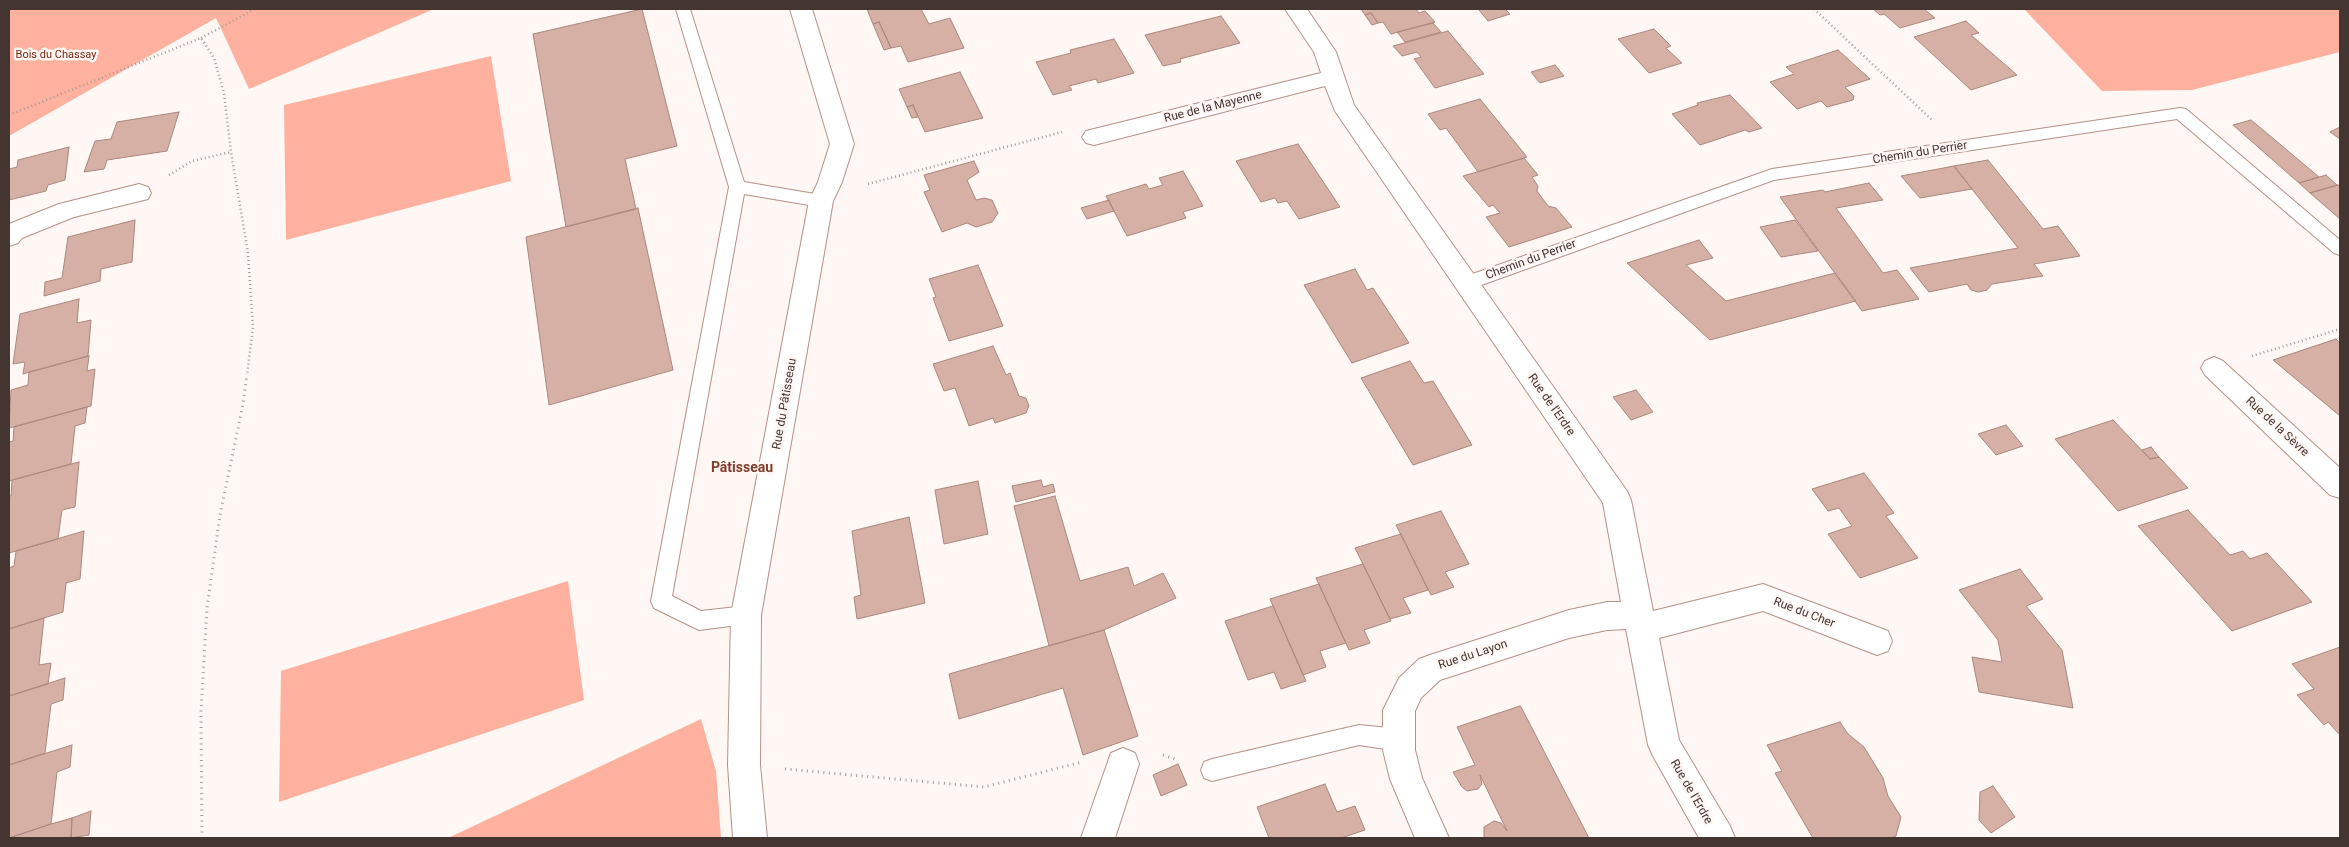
<!DOCTYPE html>
<html>
<head>
<meta charset="utf-8">
<style>
  body { margin:0 }
  #map { position:relative; width:2349px; height:847px; overflow:hidden; background:#fff7f4; font-family:Roboto,sans-serif }
  canvas { display:block }
  .frame { position:absolute; inset:0; border:10px solid #453531; pointer-events:none }
</style>
</head>
<body>
<div id="map">
<canvas width="2349" height="847"></canvas>
<div class="frame"></div>
</div>
<script>
const context = document.querySelector('canvas').getContext('2d');
context.lineJoin = 'round';
function fill(path, color) {
  context.fillStyle = color;
  context.fill(path, 'evenodd');
}
function poly(rows) {
  const path = new Path2D();
  for (const r of rows) {
    path.moveTo(r[0], r[1]);
    for (let i = 2; i < r.length; i += 2) path.lineTo(r[i], r[i + 1]);
  }
  return path;
}
function trace(path, color, width, dash) {
  context.strokeStyle = color;
  context.lineWidth = width;
  context.lineCap = dash ? 'butt' : 'round';
  context.setLineDash(dash || []);
  context.stroke(path);
}
function write(font, color, halo, rows, align = 'center') {
  context.font = font + ' Roboto,sans-serif';
  context.lineWidth = 5;
  context.setLineDash([]);
  context.textBaseline = 'middle';
  context.strokeStyle = halo;
  context.fillStyle = color;
  for (const [text, x, y, turn = 0] of rows) {
    context.save();
    context.translate(x, y);
    context.rotate((+turn || 0) * Math.PI / 180);
    context.textAlign = isNaN(turn) ? turn : align;
    if (halo) context.strokeText(text, 0, 0);
    context.fillText(text, 0, 0);
    context.restore();
  }
}
const green = poly([
  [9,9,434,9,249,89,216,18,9,136],
  [2024,9,2340,9,2340,52,2192,90,2102,91],
  [491,56,511,181,286,240,284,105],
  [568,581,584,700,279,802,281,671],
  [701,719,716,771,721,838,448,838]
]);
const building = poly([
  [642,9,677,146,625,159,636,209,566,227,533,34,642,9],
  [867,9,921,9,929,24,950,18,964,48,908,62,901,46,891,48,879,22,873,24,867,9],
  [1361,9,1416,9,1419,13,1425,11,1435,22,1391,34,1383,22,1378,23,1371,13,1365,15,1361,9],
  [1483,9,1505,9,1510,14,1488,21,1479,10,1483,9],
  [1873,9,1924,9,1935,18,1900,28,1884,14,1880,15,1873,9],
  [1371,13,1378,23,1372,25,1365,15,1371,13],
  [1221,16,1240,43,1180,59,1181,62,1163,66,1145,35,1221,16],
  [1966,21,1979,33,1971,35,2017,75,1971,90,1914,37,1966,21],
  [879,22,891,48,884,50,873,24,879,22],
  [1433,23,1441,32,1405,42,1397,32,1433,23],
  [1654,29,1671,46,1666,48,1682,63,1649,73,1618,39,1654,29],
  [1448,31,1484,74,1435,88,1414,59,1421,57,1417,52,1402,56,1393,46,1448,31],
  [1114,39,1134,73,1098,83,1096,79,1069,86,1072,90,1053,95,1036,62,1071,53,1070,50,1114,39],
  [1838,50,1870,79,1845,87,1854,96,1853,100,1827,107,1821,101,1797,109,1770,82,1794,74,1786,67,1838,50],
  [1555,65,1564,76,1540,83,1531,72,1555,65],
  [960,72,983,118,925,132,913,105,907,107,899,89,960,72],
  [1730,95,1762,128,1749,132,1745,130,1700,145,1672,114,1698,105,1697,103,1730,95],
  [1480,99,1527,157,1478,172,1446,128,1440,130,1428,114,1480,99],
  [913,105,918,117,912,118,907,107,913,105],
  [179,112,167,151,107,160,104,169,84,172,95,141,111,139,117,122,179,112],
  [2251,120,2275,140,2319,177,2299,183,2233,125,2251,120],
  [2340,127,2340,139,2330,132,2340,127],
  [1298,144,1340,207,1299,219,1287,201,1278,203,1275,198,1261,202,1236,161,1298,144],
  [69,147,65,180,48,185,46,191,9,200,9,169,17,167,18,160,69,147],
  [1524,158,1538,175,1532,177,1538,186,1537,191,1548,206,1556,208,1572,227,1509,247,1486,217,1500,213,1493,205,1489,207,1463,176,1524,158],
  [1988,160,2043,229,2058,226,2080,256,2034,264,2043,276,1992,284,1987,290,1978,292,1971,290,1967,284,1929,292,1910,268,2018,248,1954,166,1988,160],
  [974,161,979,172,967,180,976,200,984,198,992,200,998,213,992,222,976,227,967,223,942,232,924,192,930,190,924,175,974,161],
  [1954,166,1972,189,1920,198,1901,176,1954,166],
  [1183,171,1203,206,1183,212,1186,218,1127,236,1106,196,1146,184,1149,189,1163,185,1159,178,1183,171],
  [2326,175,2337,185,2310,193,2299,183,2326,175],
  [1869,183,1883,200,1836,208,1883,273,1897,270,1919,299,1862,311,1780,197,1823,190,1825,192,1869,183],
  [2338,185,2340,186,2340,219,2310,193,2338,185],
  [1109,200,1114,211,1087,219,1081,208,1109,200],
  [638,208,673,370,549,405,526,237,638,208],
  [135,220,132,262,101,269,100,281,44,296,45,282,62,278,68,237,135,220],
  [1795,220,1818,251,1781,257,1760,227,1795,220],
  [1699,240,1713,258,1686,265,1726,301,1835,273,1856,301,1710,340,1627,263,1699,240],
  [978,265,1003,326,949,341,933,298,936,297,929,279,978,265],
  [1355,269,1367,290,1373,288,1409,343,1352,363,1304,285,1355,269],
  [79,299,77,323,91,320,88,356,23,374,25,362,13,364,20,314,79,299],
  [2336,339,2340,343,2340,416,2273,360,2336,339],
  [993,346,1006,375,1010,373,1019,396,1026,398,1029,406,1026,413,995,423,993,418,969,426,955,388,944,391,933,364,993,346],
  [89,356,87,371,95,369,91,406,9,428,11,390,28,385,29,372,89,356],
  [1410,361,1424,383,1433,381,1472,445,1413,465,1361,378,1410,361],
  [1636,390,1653,412,1631,420,1613,397,1636,390],
  [87,407,85,423,75,426,71,464,9,481,9,442,13,441,14,427,87,407],
  [2113,420,2150,459,2159,457,2188,488,2118,511,2055,439,2113,420],
  [2006,425,2023,446,1996,455,1978,434,2006,425],
  [2151,447,2159,457,2150,459,2142,450,2151,447],
  [79,462,75,507,62,510,58,539,9,553,9,496,11,496,12,480,79,462],
  [1864,473,1894,513,1886,516,1918,558,1860,578,1828,534,1852,526,1839,508,1828,511,1812,489,1864,473],
  [1041,480,1043,487,1053,484,1055,492,1016,502,1012,486,1041,480],
  [978,481,988,534,944,544,935,490,978,481],
  [1055,496,1080,581,1128,567,1134,586,1163,573,1176,598,1104,630,1049,646,1014,506,1055,496],
  [2188,510,2230,555,2243,551,2250,559,2267,553,2312,602,2232,631,2138,526,2188,510],
  [1441,511,1469,564,1445,572,1454,587,1431,595,1396,525,1441,511],
  [909,517,925,603,857,619,854,597,861,595,852,531,909,517],
  [84,531,80,579,66,583,63,612,9,629,9,568,14,566,16,551,84,531],
  [1401,534,1428,590,1403,598,1411,613,1390,619,1355,548,1401,534],
  [1363,564,1391,621,1364,630,1370,643,1349,650,1316,578,1363,564],
  [2020,569,2043,599,2026,606,2062,650,2073,708,1979,692,1972,657,2002,662,1998,640,1959,590,2020,569],
  [1319,584,1346,643,1320,651,1326,667,1303,675,1270,599,1319,584],
  [1273,606,1306,681,1281,689,1274,672,1248,680,1225,621,1273,606],
  [44,618,39,665,51,663,48,684,9,696,9,629,44,618],
  [1104,630,1138,736,1083,755,1063,688,959,719,949,674,1104,630],
  [2340,647,2340,735,2328,722,2324,725,2297,695,2314,689,2292,664,2340,647],
  [65,678,63,700,51,704,45,753,9,765,9,696,65,678],
  [1520,706,1521,707,1589,838,1484,838,1484,827,1494,821,1501,823,1507,831,1480,775,1482,784,1478,789,1467,791,1462,787,1453,772,1475,765,1457,727,1520,706],
  [1840,722,1848,734,1864,747,1883,778,1888,796,1901,817,1896,836,1890,838,1813,838,1775,773,1782,771,1767,745,1840,722],
  [72,745,70,767,57,772,51,824,9,838,9,765,72,745],
  [1178,764,1187,785,1161,796,1153,775,1178,764],
  [1325,784,1337,812,1355,806,1365,830,1341,838,1269,838,1257,807,1325,784],
  [1993,786,2015,817,1991,833,1979,820,1980,792,1993,786],
  [91,811,89,835,71,838,72,818,91,811],
  [72,818,71,838,9,838,51,824,72,818]
]);
const pathFar1 = poly([
  [1814,9,1932,120],
  [201,38,255,9],
  [9,115,201,38,214,58,224,93,231,152,248,253,253,327,247,375],
  [169,175,192,161,231,152],
  [868,184,1062,132],
  [2252,356,2340,329]
]);
const path = poly([
  [1163,755,1178,760],
  [785,769,984,787,1082,762],
  [202,838,201,712,207,608,220,515,243,404,247,374]
]);
const service = poly([
  [676,9,690,9,744,182,821,195,827,197,829,201,827,205,821,207,744,194,672,596,701,611,746,606,753,608,756,615,753,622,746,624,699,630,654,608,651,601,729,187,676,9],
  [2180,108,2186,109,2340,240,2340,255,2334,253,2177,119,1774,180,1473,288,1467,290,1461,288,1458,283,1461,278,1772,169,2180,108],
  [1359,725,1399,729,1407,733,1410,740,1407,747,1399,751,1359,745,1212,781,1204,778,1201,770,1204,762,1212,759,1359,725]
]);
const minor = poly([
  [790,9,812,9,854,144,842,182,833,201,761,615,760,765,767,838,733,838,728,765,731,615,809,201,818,182,830,144,790,9],
  [1285,9,1307,9,1336,52,1354,105,1627,491,1631,500,1653,611,1763,584,1888,631,1892,641,1888,651,1877,655,1763,611,1659,638,1679,740,1730,826,1735,838,1699,838,1653,756,1648,745,1626,629,1607,630,1569,638,1440,680,1421,698,1415,711,1415,750,1422,778,1449,838,1415,838,1390,779,1383,750,1383,710,1399,678,1419,659,1430,655,1569,610,1607,602,1621,602,1603,503,1335,111,1325,86,1094,145,1086,143,1082,137,1086,131,1094,129,1321,73,1314,52,1285,9],
  [139,184,148,187,151,193,148,199,74,217,22,238,18,243,9,246,9,224,59,204,139,184],
  [2214,357,2223,361,2340,468,2340,498,2330,495,2205,375,2201,368,2205,361,2214,357],
  [1123,748,1135,753,1139,764,1115,838,1081,838,1111,753,1123,748]
]);
const farParknames = [
  ["Bois du Chassay",56,55]
];
const streetNames = [
  ["Rue de la Mayenne",1213,107,-14],
  ["Chemin du Perrier",1920,153,-9],
  ["Chemin du Perrier",1531,260,-20],
  ["Rue du Pâtisseau",785,404,-80],
  ["Rue de l'Erdre",1551,405,55],
  ["Rue de la Sèvre",2277,427,43],
  ["Rue du Cher",1804,613,21],
  ["Rue du Layon",1473,655,-18],
  ["Rue de l'Erdre",1691,792,60]
];
const neighbourhoodNames = [
  ["Pâtisseau",742,468]
];
fill(green, '#feb19e');
fill(building, '#d6afa5');
trace(building, '#ab877d', 1);
trace(service, '#b69187', 2);
trace(minor, '#b69187', 2);
trace(pathFar1, '#a69a96', 2.5, [1, 3]);
trace(path, '#a69a96', 3, [1, 4.5]);
fill(service, '#fff');
fill(minor, '#fff');
write('11px', '#771e07', '#fff7f4', farParknames);
write('12px', '#453531', '#fff7f4', streetNames);
write('bold 14px', '#813c2b', '#fff7f4', neighbourhoodNames);
</script>
</body>
</html>
